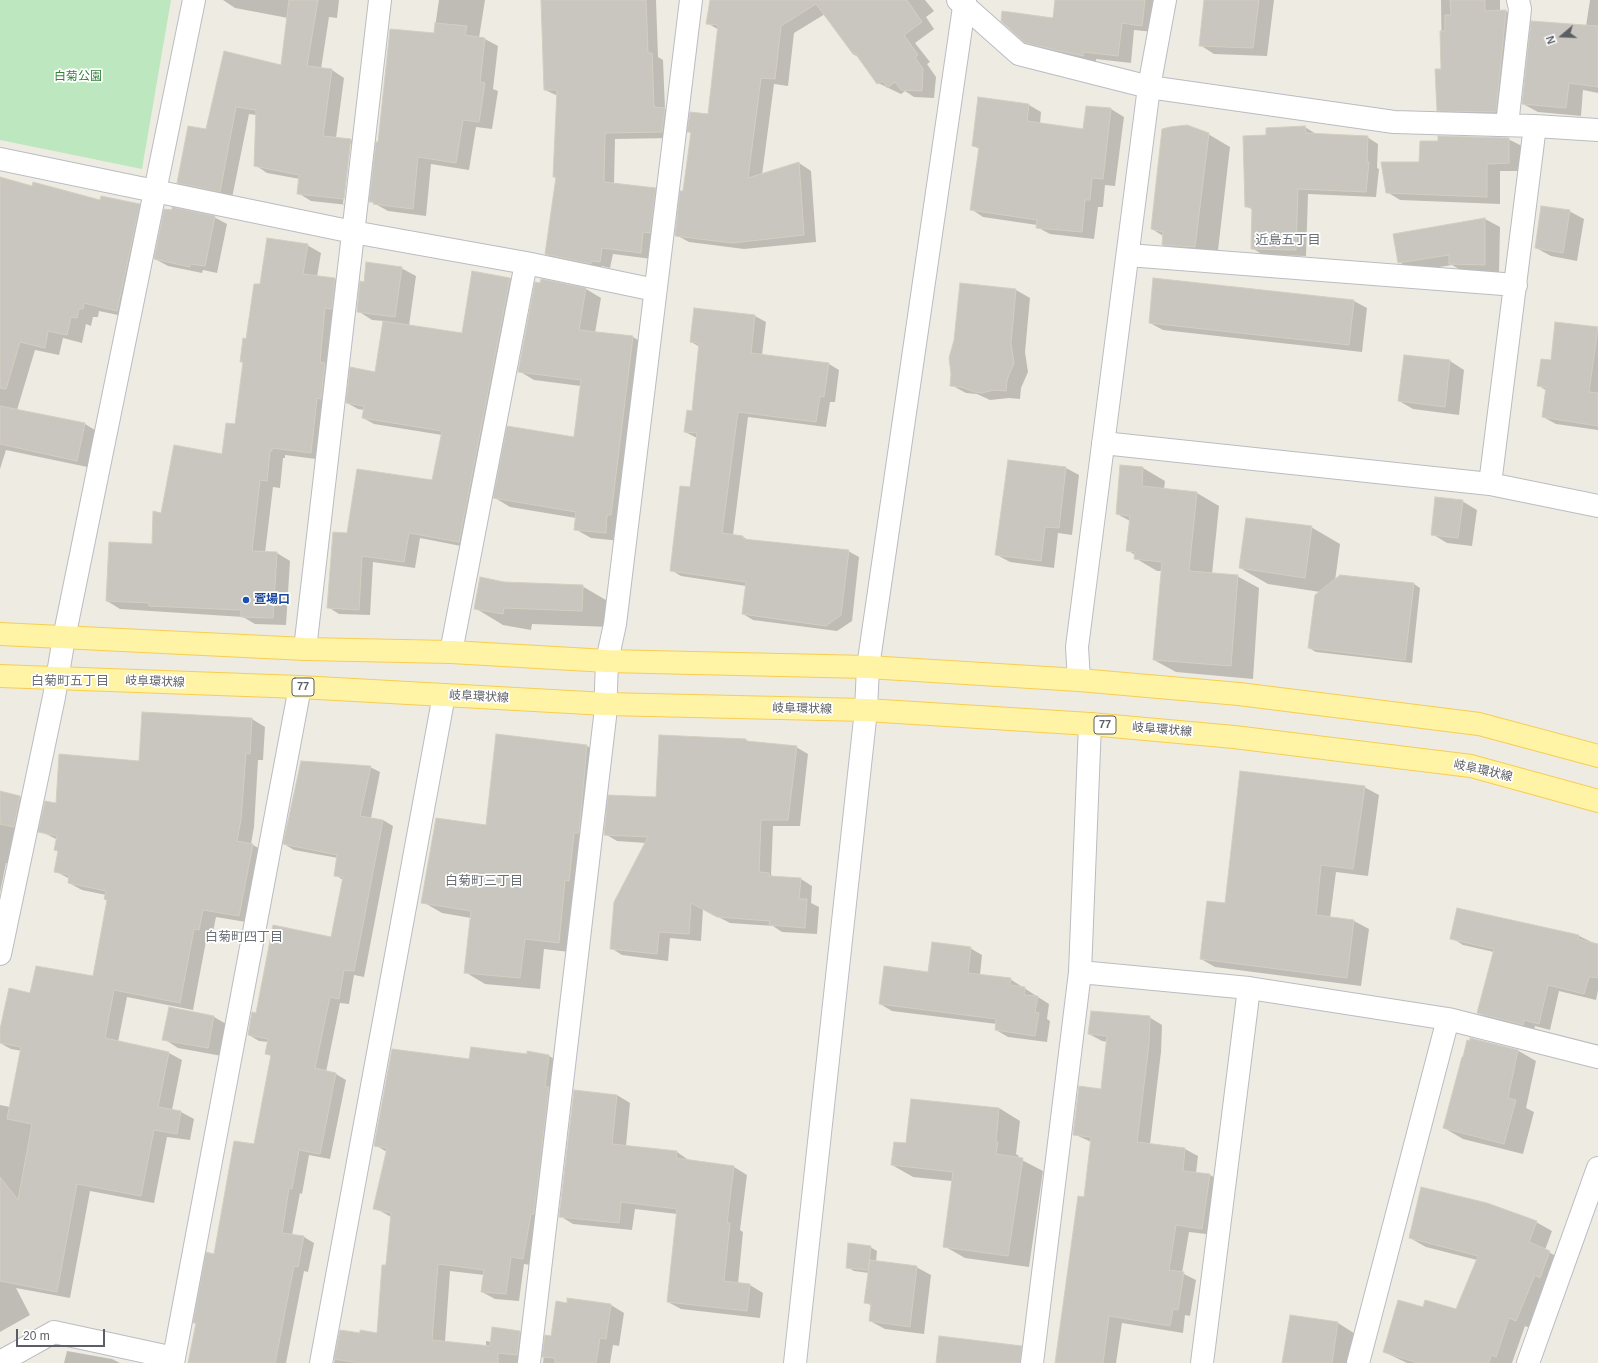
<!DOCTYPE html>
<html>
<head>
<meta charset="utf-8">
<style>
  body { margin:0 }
  #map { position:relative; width:1598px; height:1363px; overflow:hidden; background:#eeece2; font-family:Helvetica,sans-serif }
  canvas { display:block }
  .north { position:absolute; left:1542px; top:16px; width:40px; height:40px; -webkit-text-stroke:3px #fff; paint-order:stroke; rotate:251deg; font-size:11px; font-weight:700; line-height:16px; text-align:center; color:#5b5e64 }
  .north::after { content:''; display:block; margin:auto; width:14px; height:18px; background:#5b5e64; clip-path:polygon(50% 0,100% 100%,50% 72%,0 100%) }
  .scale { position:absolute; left:16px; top:1329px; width:89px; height:18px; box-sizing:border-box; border:2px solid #5b5e64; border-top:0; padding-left:5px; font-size:12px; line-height:14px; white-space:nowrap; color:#5b5e64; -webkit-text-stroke:3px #fff; paint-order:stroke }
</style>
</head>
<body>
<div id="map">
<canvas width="1598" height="1363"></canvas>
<div class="north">N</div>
<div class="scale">20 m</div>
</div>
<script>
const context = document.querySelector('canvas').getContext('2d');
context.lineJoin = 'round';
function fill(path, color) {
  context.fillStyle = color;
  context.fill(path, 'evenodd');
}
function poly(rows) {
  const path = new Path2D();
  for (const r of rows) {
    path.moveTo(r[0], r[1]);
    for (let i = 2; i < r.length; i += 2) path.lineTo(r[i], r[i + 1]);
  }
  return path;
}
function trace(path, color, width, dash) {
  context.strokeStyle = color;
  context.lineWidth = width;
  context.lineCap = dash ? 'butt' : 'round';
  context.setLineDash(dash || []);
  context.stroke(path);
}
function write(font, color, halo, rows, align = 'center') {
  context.font = font + ' Helvetica,"Noto Sans JP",sans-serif';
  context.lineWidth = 3.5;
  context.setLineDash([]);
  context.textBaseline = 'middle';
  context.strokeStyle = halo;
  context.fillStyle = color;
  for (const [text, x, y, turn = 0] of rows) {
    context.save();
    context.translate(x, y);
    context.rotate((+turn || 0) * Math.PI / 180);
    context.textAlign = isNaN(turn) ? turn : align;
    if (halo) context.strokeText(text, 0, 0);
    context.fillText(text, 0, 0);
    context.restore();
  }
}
const green = poly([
  [0,0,171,0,142,169,0,140]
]);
const shadow = poly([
  [223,0,339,0,337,18,329,17,321,69,332,70,344,78,336,138,351,140,364,147,357,206,311,201,298,193,300,179,267,173,255,165,256,115,249,114,232,198,191,190,178,182,207,131,282,66,288,18,235,8],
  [350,144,352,144,345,204,343,204],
  [439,0,485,0,479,38,485,39,498,46,493,89,498,91,492,129,476,127,469,170,431,164,426,216,388,211,370,201,379,143,434,34],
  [546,0,656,0,658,57,663,60,665,109,676,116,673,138,615,139,614,184,655,189,666,195,652,259,613,254,610,268,602,266,601,269,557,260,546,254,557,179,554,177,558,96,545,90],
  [711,0,925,0,934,11,926,17,934,29,915,43,930,62,927,64,936,77,934,98,914,97,905,91,901,94,878,83,858,57,853,54,825,14,794,33,788,86,774,84,762,175,799,163,811,171,816,242,744,249,689,242,676,235,684,192,691,133,689,132,709,115,719,30,707,23],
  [1056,0,1158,0,1154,32,1134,30,1131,63,1096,59,1096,63,1039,50,1026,42,1054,19],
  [1205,0,1274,0,1267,56,1214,54,1200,45],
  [1441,0,1500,0,1500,11,1506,11,1521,20,1511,121,1454,119,1438,110,1442,70],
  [1590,0,1598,0,1598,93,1583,90,1581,116,1538,112,1523,104,1586,26],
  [1029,105,1041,112,1040,124,1083,130,1086,107,1111,109,1124,117,1115,186,1105,185,1103,207,1098,207,1094,239,1050,234,1037,227,1037,225,983,217,971,209,980,149,973,146],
  [1305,127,1316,134,1367,137,1378,144,1377,168,1379,169,1376,197,1308,194,1306,256,1263,255,1252,248,1253,210,1246,206,1267,136],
  [1208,134,1230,147,1217,259,1184,257,1163,245,1163,236,1152,229],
  [1508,139,1522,146,1522,171,1500,171,1500,204,1400,200,1387,192,1420,163],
  [0,183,33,187,101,201,139,205,154,213,132,318,99,311,98,317,93,317,91,326,86,324,82,343,63,338,59,355,35,350,17,410,85,424,100,433,92,468,6,450,0,469],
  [1569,211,1584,219,1577,261,1551,256,1536,248],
  [214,217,227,224,217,273,203,270,202,273,168,266,155,259],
  [1485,219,1500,227,1499,273,1464,272,1452,265,1414,271,1399,262,1394,234],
  [307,245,321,253,317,277,335,279,348,287,324,460,285,455,285,458,283,458,280,488,273,487,265,553,277,553,290,561,286,625,255,624,243,617,120,609,107,601,153,545,162,515,223,455,235,425,244,363,241,361,261,285],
  [401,268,416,276,409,326,463,334,472,272,510,278,521,285,471,548,420,538,415,568,373,562,370,615,339,614,328,607,348,534,433,482,442,435,374,424,363,418,364,410,358,409,347,403,375,373,384,321,372,320,358,311,365,283],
  [542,280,586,289,601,298,595,333,633,337,648,346,621,541,591,538,575,529,576,518,510,507,495,498,574,438,581,386,534,380,519,371],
  [961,284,1016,290,1030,298,1025,352,1028,372,1021,388,1020,399,1009,398,990,400,977,394,966,393,951,385],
  [1354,301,1367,308,1362,352,1163,330,1150,323],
  [695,310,755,316,766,322,762,355,829,364,839,370,835,402,830,402,826,427,748,417,733,535,743,537,750,541,848,551,859,557,852,621,837,631,753,620,743,614,746,586,681,576,671,570,691,488,697,438,685,432,693,412,700,347,691,342],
  [1556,323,1598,328,1598,430,1556,424,1543,417,1547,391,1538,385,1551,362],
  [1405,356,1450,361,1464,370,1459,415,1413,409,1399,401],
  [1009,461,1066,468,1079,475,1072,535,1058,533,1054,568,1010,562,997,555],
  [1121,466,1143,468,1165,481,1164,490,1197,493,1219,506,1212,574,1237,576,1259,588,1253,679,1176,672,1154,660,1162,571,1157,571,1135,558,1135,555,1127,550,1130,521,1117,514],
  [1462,501,1477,510,1472,546,1447,543,1432,534],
  [1311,527,1340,544,1335,581,1414,584,1420,588,1412,663,1316,652,1309,648,1320,592,1268,584,1240,568],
  [503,583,582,586,611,603,610,627,532,624,531,630,503,625,475,608],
  [252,719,265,727,263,760,258,760,254,827,251,844,266,852,252,923,216,917,212,937,207,936,193,1010,127,997,118,1042,169,1053,182,1060,172,1110,181,1112,194,1119,190,1140,167,1137,154,1203,90,1191,70,1298,16,1288,30,1315,0,1332,0,1105,10,1107,22,1051,11,1049,0,1043,0,1035,31,994,93,978,108,900,106,895,82,890,69,883,70,879,55,871,59,852,56,850,58,840,40,831,57,804,140,762],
  [746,740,750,742,796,747,808,754,800,826,773,826,771,875,774,877,801,879,812,886,811,903,819,907,817,934,782,932,773,926,730,923,703,909,701,941,670,938,668,961,622,955,611,948,646,843,617,841,605,834],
  [587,746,606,757,578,953,544,949,540,989,485,984,465,972,471,918,442,913,423,902],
  [370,767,380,772,371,818,383,820,393,826,364,977,354,975,349,1004,340,1003,326,1072,336,1074,346,1080,330,1159,309,1155,302,1194,300,1193,292,1235,304,1237,314,1243,308,1272,304,1271,286,1363,189,1363,197,1324,194,1322,215,1255,254,1145,272,1057,266,1053,268,1042,259,1041,249,1035,257,1014,332,938,343,880,335,875,338,858,294,850,284,844],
  [1364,787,1379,795,1368,876,1336,872,1330,918,1354,921,1369,929,1361,986,1215,967,1201,959,1226,904],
  [0,791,20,797,37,806,11,864,6,863,0,893],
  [1579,936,1598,945,1598,990,1596,1000,1559,991,1550,1030,1535,1026,1534,1031,1489,1019,1478,1013,1494,952,1463,945,1452,938],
  [970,948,982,955,980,975,1010,979,1049,1004,1047,1019,1050,1021,1047,1042,1008,1037,996,1030,997,1024,892,1011,880,1004],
  [170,1008,214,1017,228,1025,222,1056,178,1048,164,1039],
  [1149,1017,1162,1025,1161,1052,1150,1144,1185,1149,1198,1156,1196,1173,1210,1175,1223,1182,1215,1235,1189,1232,1182,1273,1196,1280,1190,1316,1185,1315,1183,1333,1122,1323,1116,1363,1056,1363,1085,1198,1091,1142,1074,1134,1102,1090,1108,1042,1102,1041,1089,1034],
  [1517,1050,1536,1061,1526,1108,1534,1112,1523,1154,1463,1139,1444,1128],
  [528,1055,549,1056,562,1063,536,1266,524,1264,519,1301,495,1299,482,1292,484,1275,450,1271,445,1342,486,1346,486,1341,492,1342,520,1332,533,1340,531,1363,334,1363,341,1331,360,1334,378,1334,391,1217,375,1208,387,1152,375,1145,470,1060],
  [617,1095,630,1103,626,1146,677,1152,690,1161,734,1167,747,1175,740,1230,743,1232,738,1284,750,1285,763,1293,760,1318,681,1309,668,1302,677,1214,635,1209,632,1230,573,1224,560,1216],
  [911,1100,999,1108,1020,1121,1016,1154,1019,1156,1018,1158,1043,1171,1029,1267,965,1258,944,1246,952,1181,913,1177,892,1165,906,1144],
  [1536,1222,1552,1231,1545,1250,1565,1261,1532,1329,1525,1326,1512,1363,1407,1363,1384,1352,1423,1308,1457,1310,1477,1260,1426,1247,1410,1238],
  [870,1247,877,1251,876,1262,916,1267,931,1275,924,1334,885,1329,870,1321,872,1306,865,1302,869,1273,854,1271,847,1267],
  [567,1304,611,1305,624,1313,619,1346,613,1345,610,1363,543,1363,546,1336,552,1337],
  [1291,1316,1338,1323,1357,1335,1353,1363,1282,1363],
  [67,1351,112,1359,120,1363,64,1363]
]);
const building = poly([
  [289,0,318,0,307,66,332,69,323,136,351,139,344,199,297,194,299,175,254,166,256,110,236,107,220,192,177,183,188,126,206,129,224,51,281,65,289,0],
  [541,0,646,0,648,53,652,53,654,107,665,108,662,132,605,133,604,182,656,188,650,233,643,232,641,253,602,248,600,262,591,261,591,264,545,254,556,177,553,177,557,90,544,90,541,0],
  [710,0,907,0,922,22,904,35,918,55,915,57,923,69,922,91,901,90,895,82,887,88,883,81,877,84,855,53,853,54,816,4,781,26,775,79,761,78,748,178,799,162,804,235,732,243,675,236,680,191,683,191,691,132,687,132,690,112,708,114,718,25,706,24,710,0],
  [1055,0,1145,0,1142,26,1122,23,1118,56,1084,52,1083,56,1025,43,1001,21,1002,11,1053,18,1055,0],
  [1204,0,1259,0,1253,48,1199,46,1204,0],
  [1450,0,1485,0,1485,11,1506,10,1496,112,1437,111,1435,69,1441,69,1440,31,1445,31,1445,15,1451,15,1450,0],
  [1531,21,1598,26,1598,87,1569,83,1566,108,1522,104,1531,21],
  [435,23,467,26,465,35,485,38,480,82,485,83,479,122,463,120,456,163,418,157,413,209,373,204,374,202,369,202,376,142,378,142,390,29,434,33,435,23],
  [978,97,1029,104,1027,121,1083,129,1086,106,1111,108,1103,179,1092,178,1090,200,1085,200,1082,232,1036,228,1037,220,970,210,979,147,972,146,978,97],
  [1187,125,1209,133,1195,247,1162,245,1163,232,1151,229,1162,129,1170,127,1187,125],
  [1305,126,1306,133,1368,136,1367,162,1369,162,1366,192,1298,189,1296,250,1251,249,1252,207,1245,207,1243,136,1266,135,1266,128,1305,126],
  [1438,136,1509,138,1509,163,1487,164,1487,197,1386,193,1381,162,1419,162,1420,141,1438,141,1438,136],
  [0,177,32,186,33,182,100,200,101,196,140,204,117,311,84,303,83,309,79,309,77,318,71,317,67,335,48,331,45,348,20,342,6,389,0,388,0,177],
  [1541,206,1570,210,1563,253,1535,248,1541,206],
  [172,207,215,216,205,266,190,264,190,267,154,259,164,209,172,210,172,207],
  [1485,218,1485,265,1449,264,1449,255,1398,263,1393,234,1485,218],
  [267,238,308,244,303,274,335,278,332,309,325,308,320,362,325,363,321,399,317,398,311,453,272,448,272,451,270,451,267,481,260,480,252,551,277,552,273,618,241,617,241,610,149,606,149,603,106,601,109,542,152,544,153,511,161,513,174,445,222,454,226,423,235,424,243,362,240,362,243,338,246,339,254,284,260,284,267,238],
  [366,262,402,267,395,317,357,312,360,281,364,282,366,262],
  [472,271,510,278,459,542,409,533,404,562,362,556,359,610,327,608,333,532,347,533,357,469,432,480,442,431,362,418,364,406,346,403,350,367,375,372,383,321,462,333,472,271],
  [1153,278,1354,300,1349,345,1149,323,1153,278],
  [541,279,586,288,579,330,633,336,611,515,607,515,606,533,574,530,576,512,493,498,507,426,574,437,581,380,518,372,535,282,540,283,541,279],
  [960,283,1016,289,1011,343,1014,363,1007,380,1006,391,994,390,982,393,975,392,961,387,950,386,951,374,949,358,954,340,960,283],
  [694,308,755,315,751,353,829,363,824,397,820,396,816,422,738,412,722,533,743,536,743,539,849,550,841,615,826,626,742,614,746,582,670,571,680,486,690,487,697,433,684,432,687,410,692,411,699,343,690,342,694,308],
  [1555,322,1598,327,1589,392,1598,393,1598,426,1542,417,1546,387,1537,386,1541,359,1551,360,1555,322],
  [1404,355,1450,360,1445,407,1398,401,1404,355],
  [0,406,85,423,77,461,0,444,0,406],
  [1008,460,1066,467,1059,528,1045,527,1041,561,995,555,1008,460],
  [1120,465,1143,467,1142,486,1197,492,1189,571,1238,575,1231,666,1153,660,1162,562,1134,559,1135,552,1126,551,1130,516,1116,514,1120,465],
  [1435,497,1463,500,1458,538,1431,535,1435,497],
  [1246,518,1312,526,1305,578,1239,568,1246,518],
  [1340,575,1414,583,1405,660,1308,648,1315,595,1340,575],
  [480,577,504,582,583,585,582,611,504,608,503,614,474,609,480,577],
  [142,712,252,718,250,754,246,753,241,819,237,841,253,844,239,916,203,910,199,930,194,929,180,1003,114,990,105,1038,169,1052,158,1107,181,1111,177,1134,154,1130,141,1196,77,1184,57,1292,0,1281,0,1177,18,1200,32,1124,7,1119,21,1047,0,1043,0,1029,9,988,30,993,36,966,93,976,107,900,104,899,106,891,68,883,69,875,54,872,58,851,54,850,57,836,38,832,45,801,56,803,59,754,139,761,142,712],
  [496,734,587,745,579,833,574,833,569,881,565,880,559,943,525,939,520,978,464,973,471,911,421,903,436,818,486,825,496,734],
  [659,735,746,739,746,741,797,746,788,820,761,820,759,872,769,873,769,876,801,878,799,899,807,899,805,928,769,925,770,921,717,917,691,903,689,934,659,932,657,954,610,949,614,902,648,837,604,835,608,795,656,797,659,735],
  [301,761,371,766,360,816,383,820,354,971,344,970,339,999,330,997,315,1068,336,1073,320,1154,299,1150,292,1189,289,1188,282,1233,304,1236,298,1267,294,1266,275,1363,188,1363,196,1323,193,1323,206,1252,214,1254,234,1141,254,1144,271,1055,265,1054,268,1039,248,1035,252,1012,256,1013,273,925,331,937,343,877,334,876,337,855,283,844,301,761],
  [1240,771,1365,786,1353,869,1321,865,1316,915,1354,920,1347,978,1200,959,1207,901,1225,903,1240,771],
  [0,791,20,796,14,827,0,824,0,791],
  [1457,908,1579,935,1578,939,1598,944,1598,978,1589,977,1584,994,1548,985,1539,1024,1524,1020,1523,1025,1477,1013,1494,949,1450,939,1457,908],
  [932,942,971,947,968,973,1011,978,1010,985,1025,987,1024,995,1038,996,1035,1012,1039,1013,1035,1036,995,1030,996,1019,879,1004,884,966,928,972,932,942],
  [169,1007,214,1016,208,1048,162,1040,169,1007],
  [1091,1011,1150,1016,1149,1044,1137,1142,1185,1148,1183,1171,1210,1174,1202,1229,1176,1225,1169,1270,1184,1272,1178,1310,1173,1309,1170,1326,1109,1316,1103,1363,1055,1363,1078,1196,1084,1197,1091,1137,1073,1135,1079,1086,1101,1089,1107,1036,1088,1034,1091,1011],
  [1470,1038,1518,1050,1508,1098,1516,1100,1504,1144,1443,1128,1462,1057,1463,1057,1467,1040,1470,1041,1470,1038],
  [471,1047,527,1054,527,1051,549,1055,545,1087,549,1087,534,1214,531,1214,523,1259,511,1257,506,1294,481,1292,484,1270,438,1264,432,1340,490,1346,492,1327,520,1331,517,1355,498,1353,498,1363,360,1363,334,1359,340,1330,360,1333,360,1330,377,1333,382,1265,386,1265,391,1213,373,1209,387,1148,374,1146,392,1049,469,1059,471,1047],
  [574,1090,617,1095,612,1144,677,1151,676,1158,734,1166,727,1223,730,1223,724,1281,750,1284,747,1311,667,1302,677,1209,621,1202,619,1223,559,1217,574,1090],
  [911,1099,999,1108,996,1142,998,1142,996,1154,1023,1158,1008,1256,943,1247,953,1172,891,1165,894,1142,906,1143,911,1099],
  [1421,1187,1487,1203,1537,1221,1529,1242,1550,1251,1540,1278,1535,1275,1516,1321,1509,1318,1496,1357,1491,1355,1489,1363,1418,1363,1383,1352,1398,1300,1423,1307,1425,1300,1456,1309,1478,1256,1409,1238,1421,1187],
  [848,1243,871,1246,868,1270,846,1268,848,1243],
  [870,1260,917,1266,910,1327,869,1321,871,1304,864,1303,870,1260],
  [567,1298,611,1304,606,1339,600,1338,596,1363,555,1363,555,1358,542,1357,545,1335,551,1336,556,1301,567,1303,567,1298],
  [1290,1315,1338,1322,1332,1363,1282,1363,1290,1315],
  [939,1336,1022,1346,1020,1363,936,1363,939,1336]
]);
const minor = poly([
  [958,0,1019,54,1149,87,1394,122,1535,126,1598,130],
  [1507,125,1520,9,1518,0],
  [0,159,353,232,526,263,655,290],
  [1128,255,1516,285],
  [1103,443,1490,484,1598,506],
  [1490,484,1535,126],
  [305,649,380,0],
  [451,652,526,263],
  [1079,680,1077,647,1149,87,1165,0],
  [0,954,54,697,64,638,194,0],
  [1080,972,1249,988,1448,1019,1598,1057],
  [0,1362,54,1332,174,1358],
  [173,1363,300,687],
  [321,1363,444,695],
  [529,1363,605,717,607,661,615,624,691,0],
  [1032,1363,1080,972,1090,724],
  [1202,1363,1249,988],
  [1358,1363,1448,1019],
  [1528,1363,1598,1168]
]);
const tertiary = poly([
  [795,1363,866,710,868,667,965,0]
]);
const primary = poly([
  [0,634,305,649,451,652,607,661,868,667,1079,680,1239,694,1479,724,1598,756],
  [0,676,300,687,606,704,866,710,1090,724,1234,737,1471,766,1598,801]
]);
const markers = [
  [246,600,4,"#1a4fb4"]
];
const shields = [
  [303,687,22],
  [1105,725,22]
];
const shieldNames = [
  ["77",303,687],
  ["77",1105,725]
];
const parkNames = [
  ["白菊公園",78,77]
];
const transitNames = [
  ["萱場口",254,600]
];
const streetNames = [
  ["岐阜環状線",155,682,2],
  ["岐阜環状線",479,697,3],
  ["岐阜環状線",802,709,1],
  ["岐阜環状線",1162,730,5],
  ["岐阜環状線",1483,771,13]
];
const neighbourhoodNames = [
  ["近島五丁目",1288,240],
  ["白菊町五丁目",70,681],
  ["白菊町三丁目",484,881],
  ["白菊町四丁目",244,937]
];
fill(green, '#bde7be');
fill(shadow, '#0003');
fill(building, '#c9c6bf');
trace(building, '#d3cec0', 1);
trace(minor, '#babcc2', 24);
trace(tertiary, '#babcc2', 24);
trace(primary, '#f7cd52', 24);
trace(minor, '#fff', 22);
trace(tertiary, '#fff', 22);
trace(primary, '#fff3a6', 22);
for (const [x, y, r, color] of markers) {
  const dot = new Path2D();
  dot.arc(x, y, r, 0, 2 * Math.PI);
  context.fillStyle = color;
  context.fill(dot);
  trace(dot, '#fff', 1.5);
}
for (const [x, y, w] of shields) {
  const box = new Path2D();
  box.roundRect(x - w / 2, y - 9, w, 18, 3);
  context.fillStyle = '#fff';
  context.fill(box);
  trace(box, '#5b5e64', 1);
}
write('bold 11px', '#5b5e64', null, shieldNames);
write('12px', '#308536', '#fff', parkNames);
write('bold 12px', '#164399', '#fff', transitNames, 'left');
write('12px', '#5b5e64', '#fff', streetNames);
write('13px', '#6b7076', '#fff', neighbourhoodNames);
</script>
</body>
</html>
